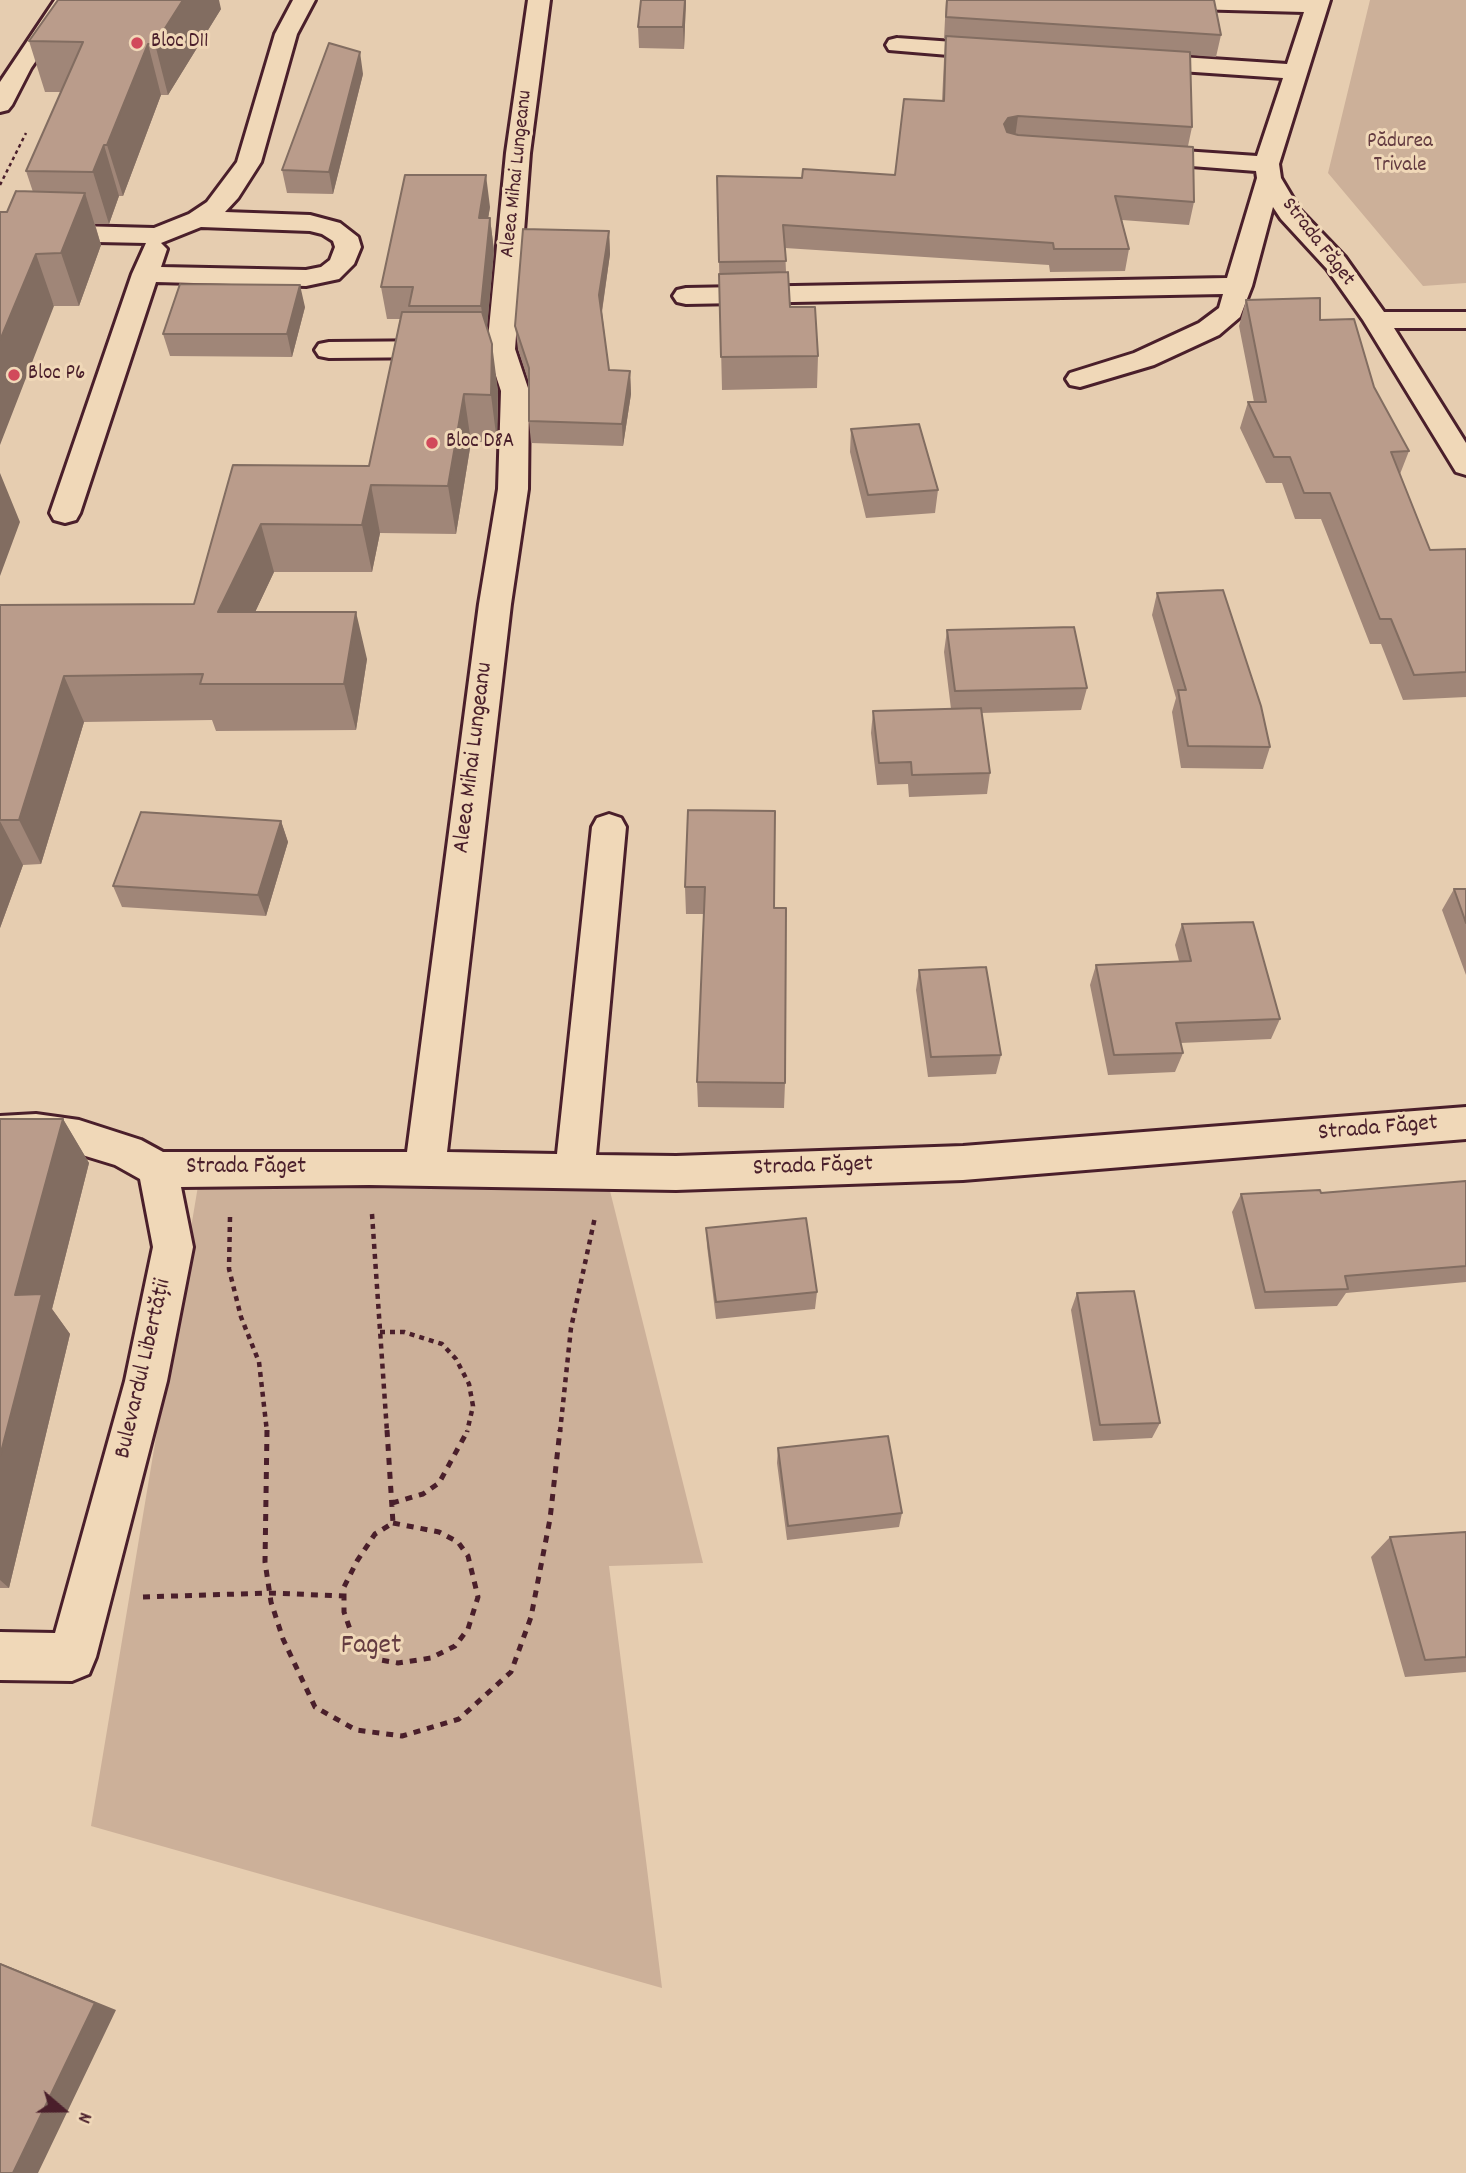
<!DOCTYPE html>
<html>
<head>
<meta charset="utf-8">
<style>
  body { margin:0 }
  #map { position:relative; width:1466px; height:2173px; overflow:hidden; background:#e6cdb0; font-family:Dekko,sans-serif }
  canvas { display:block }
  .north { position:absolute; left:28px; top:2075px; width:70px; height:70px; -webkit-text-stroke:5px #f0d8b8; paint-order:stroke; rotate:110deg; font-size:19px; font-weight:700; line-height:28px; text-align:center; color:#4a1f2b }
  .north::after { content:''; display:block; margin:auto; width:24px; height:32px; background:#4a1f2b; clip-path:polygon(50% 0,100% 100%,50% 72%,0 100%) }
</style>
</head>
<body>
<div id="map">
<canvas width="1466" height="2173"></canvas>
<div class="north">N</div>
</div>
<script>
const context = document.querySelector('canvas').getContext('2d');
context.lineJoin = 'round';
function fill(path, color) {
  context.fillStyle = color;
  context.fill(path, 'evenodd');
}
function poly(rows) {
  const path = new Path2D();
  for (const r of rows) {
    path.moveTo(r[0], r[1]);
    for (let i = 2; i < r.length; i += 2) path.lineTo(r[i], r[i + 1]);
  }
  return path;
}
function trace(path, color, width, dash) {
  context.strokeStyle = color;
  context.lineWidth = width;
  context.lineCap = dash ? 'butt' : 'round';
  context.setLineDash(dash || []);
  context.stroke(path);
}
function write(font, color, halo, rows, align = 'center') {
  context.font = font + ' Dekko,sans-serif';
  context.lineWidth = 6;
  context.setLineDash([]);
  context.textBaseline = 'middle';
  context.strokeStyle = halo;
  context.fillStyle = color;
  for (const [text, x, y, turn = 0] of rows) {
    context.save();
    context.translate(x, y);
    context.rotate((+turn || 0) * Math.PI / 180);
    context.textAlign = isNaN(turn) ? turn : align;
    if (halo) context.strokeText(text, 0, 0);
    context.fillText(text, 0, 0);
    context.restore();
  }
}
const green = poly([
  [1370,0,1466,0,1466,283,1423,286,1328,173],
  [199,1180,610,1191,703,1563,609,1566,662,1988,91,1826]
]);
const pathFar2 = poly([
  [0,185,26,133]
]);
const pathFar1 = poly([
  [372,1214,387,1432],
  [230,1217,229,1269,241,1317,259,1362,267,1432],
  [380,1332,404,1332,442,1344,456,1359,469,1384,473,1406,467,1432],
  [560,1432,571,1328,595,1217]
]);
const path = poly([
  [267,1430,265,1562,271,1602,283,1639,315,1707,356,1730,402,1736,459,1719,511,1672,531,1617,550,1519,560,1430],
  [387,1430,393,1523],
  [392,1503,423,1494,439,1483,468,1430],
  [393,1523,439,1532,458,1542,468,1556,478,1597,468,1629,455,1646,431,1658,398,1663,375,1659,354,1641,344,1612,344,1587,357,1561,375,1534,393,1523],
  [143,1597,270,1593,345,1596]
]);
const minor = poly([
  [293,0,315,0,297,34,261,162,238,198,225,212,310,215,340,223,358,237,361,247,354,264,339,279,306,286,156,282,80,513,76,520,65,523,54,520,50,513,132,274,146,243,0,240,0,224,154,228,189,214,207,202,237,162,275,34,293,0],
  [201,227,310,231,322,234,333,241,335,247,330,260,321,267,306,270,161,267,167,249,161,243,201,227],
  [528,0,550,0,530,153,515,349,529,391,528,489,511,604,447,1152,557,1154,592,827,597,818,609,814,621,818,626,827,596,1155,676,1156,963,1146,1466,1107,1466,1139,963,1180,676,1190,369,1185,181,1187,193,1247,167,1381,96,1657,89,1674,72,1681,0,1680,0,1632,55,1633,125,1381,153,1247,140,1179,115,1165,79,1154,36,1148,0,1150,0,1116,36,1114,79,1120,141,1140,163,1152,407,1152,479,604,498,489,501,391,487,349,506,153,528,0],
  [1104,0,1330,0,1279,164,1281,178,1300,210,1345,257,1384,312,1466,312,1466,328,1394,328,1466,443,1466,475,1456,472,1363,320,1327,269,1281,219,1273,207,1252,286,1240,317,1219,335,1154,365,1080,387,1070,385,1066,379,1070,373,1134,353,1199,323,1219,308,1223,294,686,304,677,302,673,296,677,290,686,288,1227,278,1257,178,1256,171,1139,162,1130,160,1127,155,1130,150,1139,148,1257,156,1283,78,1136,68,1128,66,1125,61,1128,56,1136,54,1287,64,1304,12,1115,7,1107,5,1104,0],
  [897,38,996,45,1004,47,1007,52,1004,57,996,59,889,50,886,45,889,40,897,38],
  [446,341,456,343,460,349,456,355,446,357,329,358,319,356,315,350,319,344,329,342,446,341]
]);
const major = poly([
  [55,0,77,0,31,68,12,105,8,110,0,112,0,82,55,0]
]);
const wall = poly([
  [686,0,684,49,639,48,638,27],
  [946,0,1214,0,1221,35,1216,57,1190,55,1192,127,1188,146,1194,202,1189,225,1122,220,1129,249,1125,271,1050,272,1049,265,785,248,786,272,790,307,818,356,817,388,722,390,717,176,802,178,895,175,942,101,945,39,944,39],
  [221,9,168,95,161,95,123,196,119,196,109,224,95,224,101,245,79,306,54,306,7,212,33,192,26,171,61,92,45,92,29,41],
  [363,74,333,194,287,193,282,170],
  [490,207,488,218,490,218,494,251,487,327,498,391,497,442,471,442,456,534,380,533,372,572,274,572,255,612,367,659,356,730,216,731,212,720,84,722,41,864,23,865,0,928,0,605,194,604,233,465,369,466,400,319,387,319,381,287],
  [609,231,610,254,602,312,609,370,630,371,631,394,623,446,531,443,529,421,529,383,518,349,515,326],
  [1246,300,1320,320,1374,387,1409,451,1400,474,1430,550,1466,549,1466,697,1403,700,1381,644,1370,644,1321,519,1295,519,1282,483,1266,483,1240,428,1248,402,1254,402,1239,326],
  [305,307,292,357,170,356,163,334],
  [851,429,938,490,935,513,866,518,850,452],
  [1157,593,1270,747,1263,769,1181,768,1172,712,1176,698,1152,615],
  [947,630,1087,688,1081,710,981,713,990,773,987,794,909,797,908,784,877,785,871,733,873,711,951,709,944,652],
  [688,810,785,1083,784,1108,698,1107,697,1082,704,914,686,914,685,887],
  [281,821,288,842,266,916,122,907,113,886],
  [1454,889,1466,889,1466,975,1442,910],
  [1182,924,1280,1019,1271,1039,1180,1043,1183,1053,1175,1072,1108,1075,1090,985,1096,965,1179,961,1175,945],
  [919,970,1001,1055,996,1074,928,1077,916,990],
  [0,1119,63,1119,89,1163,52,1309,70,1334,9,1588,0,1588],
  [1466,1181,1466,1282,1346,1293,1337,1306,1255,1309,1232,1212,1241,1194,1321,1193],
  [706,1228,817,1292,815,1309,716,1319,707,1246],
  [1077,1293,1160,1423,1152,1438,1093,1441,1071,1310],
  [778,1448,902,1513,899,1527,787,1540,777,1463],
  [1466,1532,1466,1672,1405,1677,1371,1557,1390,1537]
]);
const shadedWall = poly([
  [183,0,219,0,221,9,168,95,155,44],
  [685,0,686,0,684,49,683,27],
  [148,44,161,95,123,196,107,145],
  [360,52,363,74,333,194,329,172],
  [1018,116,1015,138,1005,140,1004,124,1008,118],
  [104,145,119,196,109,224,93,172],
  [486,175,490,207,483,250,479,218],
  [85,193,101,245,79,306,61,253],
  [490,218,494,251,486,338,481,306],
  [609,231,610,254,601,317,599,295],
  [36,254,54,306,0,445,0,340],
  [300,285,305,307,292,357,287,334],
  [492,344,498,391,497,442,491,395],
  [630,371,631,394,623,446,622,424],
  [464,394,471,442,456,534,448,486],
  [0,473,20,522,0,576],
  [371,485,380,533,372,572,362,525],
  [261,524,274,572,233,659,218,612],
  [356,612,367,659,356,730,344,684],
  [64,676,84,722,41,864,19,820],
  [0,821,23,865,0,928],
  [281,821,288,842,266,916,258,895],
  [63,1119,89,1163,52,1309,70,1334,9,1588,0,1580,0,1456,15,1295],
  [0,1963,116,2010,38,2173,13,2173]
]);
const building = poly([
  [58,0,183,0,155,44,148,44,107,145,104,145,93,172,26,171,83,42,29,41,58,0],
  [641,0,685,0,683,27,638,27,641,0],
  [947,0,1214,0,1221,35,946,17,947,0],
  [946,36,1190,52,1192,127,1018,116,1008,118,1004,124,1007,132,1018,135,1193,147,1194,202,1115,196,1129,249,1054,249,1053,243,783,225,786,261,719,262,717,176,802,178,803,169,895,175,904,99,944,101,946,36],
  [329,43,360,52,329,172,282,170,329,43],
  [405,175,486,175,479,218,490,218,481,306,409,306,413,287,381,287,405,175],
  [16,191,85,193,61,253,36,254,0,340,0,212,7,212,16,191],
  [523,229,609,231,599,295,609,370,630,371,622,424,529,421,529,368,515,326,523,229],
  [788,272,790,307,815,307,818,356,721,357,719,274,788,272],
  [180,284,300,285,287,334,163,334,180,284],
  [1320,298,1320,320,1354,319,1374,387,1409,451,1391,452,1430,550,1466,549,1466,672,1414,675,1391,619,1380,619,1330,493,1304,493,1290,457,1274,457,1248,402,1266,402,1246,300,1320,298],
  [402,312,482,312,492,344,491,395,464,394,448,486,371,485,362,525,261,524,218,612,356,612,344,684,200,684,203,674,64,676,19,820,0,820,0,605,194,604,233,465,369,466,402,312],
  [919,424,938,490,868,495,851,429,919,424],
  [1223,590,1261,706,1270,747,1188,746,1178,690,1186,690,1157,593,1223,590],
  [1074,627,1087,688,955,691,947,630,1074,627],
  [981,708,990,773,912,775,911,762,879,763,873,711,981,708],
  [688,810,775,811,774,908,786,908,785,1083,697,1082,705,887,685,887,688,810],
  [141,812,281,821,258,895,113,886,141,812],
  [1454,889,1466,889,1466,923,1454,889],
  [1253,922,1280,1019,1176,1023,1183,1053,1114,1055,1096,965,1191,961,1182,924,1253,922],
  [986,967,1001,1055,931,1057,919,970,986,967],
  [0,1119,63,1119,15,1295,42,1294,0,1456,0,1119],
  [1466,1181,1466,1266,1345,1276,1348,1289,1265,1292,1241,1194,1320,1190,1321,1193,1466,1181],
  [806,1218,817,1292,716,1302,706,1228,806,1218],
  [1134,1291,1160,1423,1100,1425,1077,1293,1134,1291],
  [888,1436,902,1513,788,1526,778,1448,888,1436],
  [1466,1532,1466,1657,1425,1660,1390,1537,1466,1532],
  [0,1964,95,2003,13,2173,0,2173,0,1964]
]);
const markers = [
  [137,43,7,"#d1495b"],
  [14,375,7,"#d1495b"],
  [432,443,7,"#d1495b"]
];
const farPoinames = [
  ["Bloc D11",151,43],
  ["Bloc P6",28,375],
  ["Bloc D8A",446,443]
];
const farParknames = [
  ["Pădurea",1400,143],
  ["Trivale",1400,167]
];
const farStreetnames = [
  ["Aleea Mihai Lungeanu",518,174,-84],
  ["Strada Făget",1317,243,52]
];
const streetNames = [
  ["Aleea Mihai Lungeanu",475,758,-83],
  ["Strada Făget",1378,1130,-5],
  ["Strada Făget",813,1168,-2],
  ["Strada Făget",246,1169],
  ["Bulevardul Libertății",145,1369,-77]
];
const nearParknames = [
  ["Faget",371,1648]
];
fill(green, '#ccb099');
trace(minor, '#4a1f2b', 6);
trace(major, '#4a1f2b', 6);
trace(pathFar2, '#4a1f2b', 2.5, [3.5, 3.5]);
trace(pathFar1, '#4a1f2b', 4.5, [5, 5]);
trace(path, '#4a1f2b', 5, [7, 7]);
fill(minor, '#f0d8b8');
fill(major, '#f0d8b8');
fill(wall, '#a08678');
fill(shadedWall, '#826d61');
fill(building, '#ba9c8b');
trace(building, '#826d61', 2);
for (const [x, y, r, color] of markers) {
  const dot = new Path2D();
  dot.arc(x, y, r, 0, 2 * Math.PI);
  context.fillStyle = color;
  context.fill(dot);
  trace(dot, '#f0d8b8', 2.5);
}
write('21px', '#4a1f2b', '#f0d8b8', farPoinames, 'left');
write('21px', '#643c41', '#f0d8b8', farParknames);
write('21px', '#4a1f2b', '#f0d8b8', farStreetnames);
write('24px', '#4a1f2b', '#f0d8b8', streetNames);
write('28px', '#643c41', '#f0d8b8', nearParknames);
</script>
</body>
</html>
